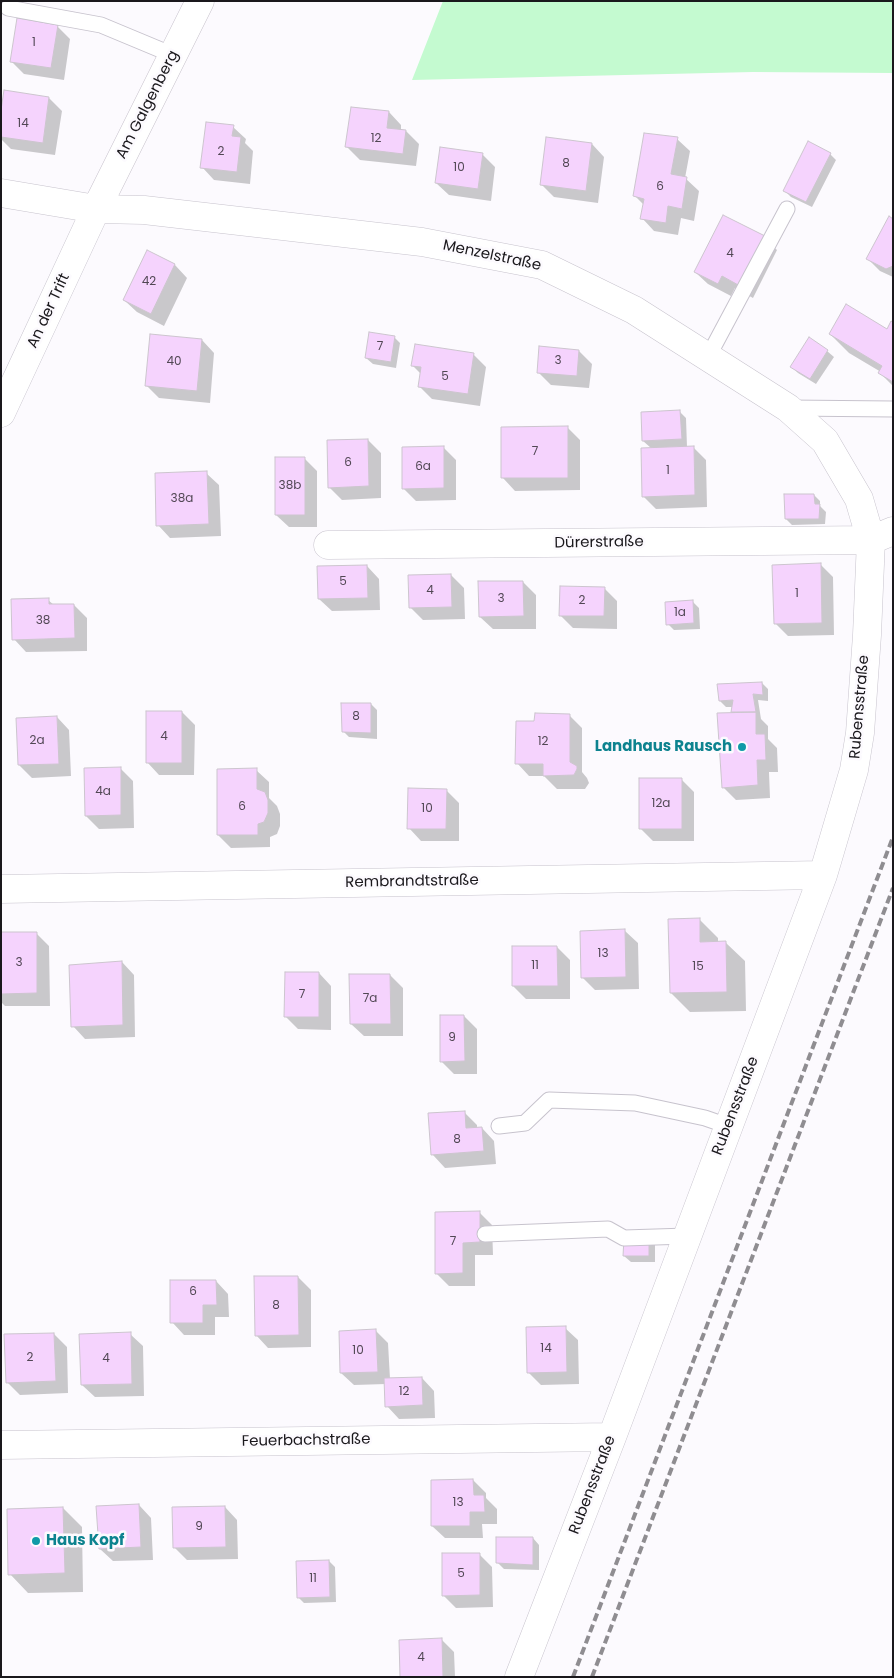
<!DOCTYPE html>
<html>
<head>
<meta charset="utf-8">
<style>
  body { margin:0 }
  #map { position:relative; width:894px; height:1678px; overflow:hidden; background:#fcfafe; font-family:Poppins,sans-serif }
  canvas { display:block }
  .frame { position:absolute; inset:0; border:2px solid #1a181c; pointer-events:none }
</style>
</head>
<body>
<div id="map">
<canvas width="894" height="1678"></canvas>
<div class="frame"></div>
</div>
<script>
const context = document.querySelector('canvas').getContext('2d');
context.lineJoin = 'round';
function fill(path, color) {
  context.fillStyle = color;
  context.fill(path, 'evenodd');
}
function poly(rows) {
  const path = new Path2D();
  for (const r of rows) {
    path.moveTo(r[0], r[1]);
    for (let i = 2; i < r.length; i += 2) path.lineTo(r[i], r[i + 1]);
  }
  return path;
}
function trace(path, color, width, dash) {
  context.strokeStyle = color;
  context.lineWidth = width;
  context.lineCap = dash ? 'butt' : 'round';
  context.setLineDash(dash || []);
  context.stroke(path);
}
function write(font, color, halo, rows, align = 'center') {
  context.font = font + ' Poppins,sans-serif';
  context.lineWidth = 5;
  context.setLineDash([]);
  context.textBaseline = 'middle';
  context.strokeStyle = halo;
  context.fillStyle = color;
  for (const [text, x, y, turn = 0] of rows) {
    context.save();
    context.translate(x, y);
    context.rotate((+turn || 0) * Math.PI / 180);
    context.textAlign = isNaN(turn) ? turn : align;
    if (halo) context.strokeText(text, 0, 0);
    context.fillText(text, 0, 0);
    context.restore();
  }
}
const green = poly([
  [443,1,893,1,893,73,753,72,412,80]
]);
const shadow = poly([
  [57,26,70,39,64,80,24,74,11,61],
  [49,98,62,111,55,155,11,149,1,139,1,118],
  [389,112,401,125,401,130,406,131,419,144,416,166,360,160,347,147],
  [233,127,246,139,245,143,253,151,250,184,214,180,202,167],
  [677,139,690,151,685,178,699,191,694,221,681,218,678,235,654,231,642,218,644,205,635,196],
  [592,144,604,157,598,203,554,197,541,184],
  [482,154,495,167,491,201,449,195,436,183],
  [830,154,836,160,812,207,791,197,785,191],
  [893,220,893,277,880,271,867,258],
  [764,237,777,250,753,298,735,288,731,296,708,284,695,272],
  [148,252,175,265,187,278,164,326,137,312,124,300],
  [893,324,893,386,880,373,881,372,849,353,830,334,887,330],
  [394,337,400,343,396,368,373,364,366,358],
  [202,340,214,353,210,403,159,398,146,385],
  [579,351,592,364,589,388,551,385,538,372],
  [827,351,834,357,816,384,798,373,792,367],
  [473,354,486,367,480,406,432,399,419,386,421,374,413,366],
  [680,412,686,418,687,447,693,447,706,460,707,507,656,509,643,496,651,448,643,441],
  [567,427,580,440,580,490,515,491,503,478],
  [368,440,381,453,381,498,342,500,329,487],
  [443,447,456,460,456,500,416,501,403,488],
  [304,458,317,471,317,527,289,527,276,515],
  [206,473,219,485,221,536,170,538,158,525],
  [814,495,820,501,820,506,826,512,825,524,792,525,786,519],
  [820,564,833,577,834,635,788,636,775,623],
  [367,566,379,579,380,610,332,611,319,599],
  [451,575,464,588,465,619,423,620,410,607],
  [523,582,536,595,536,629,493,629,480,617],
  [604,588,617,601,617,629,573,628,560,615],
  [48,600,54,605,74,605,87,618,87,651,26,652,14,639],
  [693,602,699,608,700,629,674,630,668,624],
  [762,683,768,689,768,701,758,700,761,719,768,726,768,739,777,748,778,772,769,772,770,798,736,800,723,787,734,714,732,712,733,707,726,707,720,701],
  [371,704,377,710,377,739,349,737,343,731],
  [182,712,195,725,194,775,159,775,147,762],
  [569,715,582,728,582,772,587,778,589,783,585,789,557,789,544,776,529,776,517,763,536,723],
  [57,717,69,730,71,776,32,778,19,765],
  [120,768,133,781,134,828,99,829,86,816],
  [256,770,269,782,269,798,277,806,280,814,280,826,277,834,270,837,270,847,231,848,218,835],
  [682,780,694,792,694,841,653,841,641,829],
  [446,790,459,803,459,841,421,841,409,828],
  [700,920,718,938,718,943,726,943,745,961,746,1011,690,1012,671,993],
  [625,931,638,943,639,989,595,990,582,977],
  [1,933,36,933,49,946,50,1006,5,1006,1,1002],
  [557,947,570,960,570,999,526,999,513,986],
  [122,962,134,975,135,1037,85,1039,73,1026],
  [319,973,331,986,331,1030,298,1029,285,1016],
  [390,975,403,988,403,1036,364,1036,351,1024],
  [464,1016,477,1029,477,1074,454,1074,441,1061],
  [464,1112,477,1125,477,1128,482,1128,494,1141,496,1164,445,1168,433,1155],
  [480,1213,492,1225,493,1255,475,1255,475,1286,449,1286,436,1273],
  [655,1238,655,1262,631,1262,624,1256],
  [298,1277,311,1290,311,1347,268,1348,256,1335],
  [216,1281,228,1294,229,1317,215,1317,215,1335,184,1335,172,1322],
  [565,1328,578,1340,579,1384,541,1385,528,1372],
  [376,1331,388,1343,390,1379,422,1378,434,1391,435,1418,399,1419,387,1406,386,1384,354,1385,341,1373],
  [54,1334,67,1347,68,1393,20,1395,7,1382],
  [130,1334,143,1346,144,1396,95,1397,82,1385],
  [473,1480,486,1493,486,1498,497,1509,497,1524,482,1524,483,1538,445,1538,432,1526],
  [139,1505,151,1518,153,1560,113,1561,100,1549],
  [225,1507,237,1520,238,1559,187,1560,174,1547],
  [63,1508,82,1527,83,1592,28,1593,10,1574],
  [533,1538,539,1545,539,1570,504,1569,498,1563],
  [479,1554,492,1567,493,1607,456,1608,443,1595],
  [329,1561,335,1567,336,1602,304,1603,298,1597],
  [442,1640,454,1652,455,1677,402,1677]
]);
const building = poly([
  [17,18,58,25,51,68,10,62,17,18],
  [4,90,49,97,43,143,1,137,1,110,4,90],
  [351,107,389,111,387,128,406,130,403,154,345,147,351,107],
  [206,122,234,125,232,136,241,137,237,172,200,168,206,122],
  [644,133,678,137,671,174,687,177,682,209,668,206,666,223,640,219,644,199,633,196,644,133],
  [546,137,592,143,586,191,540,185,546,137],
  [808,141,831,153,806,202,783,191,808,141],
  [440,147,483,153,478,189,435,183,440,147],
  [723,215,765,236,740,286,722,276,718,284,694,272,723,215],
  [889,216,893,219,893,266,886,269,866,259,889,216],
  [147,250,175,264,151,314,123,300,147,250],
  [846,304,887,329,891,321,893,322,893,382,878,373,882,366,829,334,846,304],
  [369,332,395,336,391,362,365,358,369,332],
  [150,334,202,339,197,391,145,386,150,334],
  [809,337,828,350,810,379,790,367,809,337],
  [415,344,474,353,468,394,418,387,421,367,411,366,415,344],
  [539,346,579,350,577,376,537,373,539,346],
  [680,410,682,439,642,441,641,412,680,410],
  [568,426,568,478,501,478,501,427,568,426],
  [368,439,369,486,328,488,327,440,368,439],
  [444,446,444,488,402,489,402,447,444,446],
  [694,446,695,495,642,497,641,448,694,446],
  [275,457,305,457,305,515,275,515,275,457],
  [207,471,209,524,156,526,155,473,207,471],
  [784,494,814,494,815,504,820,504,819,519,785,519,784,494],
  [821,563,822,623,774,624,772,565,821,563],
  [367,565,368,598,318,599,317,566,367,565],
  [451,574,452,607,409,608,408,575,451,574],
  [478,581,523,581,524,616,479,617,478,581],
  [560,586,605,587,604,616,559,616,560,586],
  [49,598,49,604,74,604,75,638,12,640,11,599,49,598],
  [693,600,694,623,666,625,665,602,693,600],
  [762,682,763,695,753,694,756,712,731,712,733,700,719,701,717,684,762,682],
  [341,703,371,703,371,733,342,732,341,703],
  [146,711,182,711,182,763,146,763,146,711],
  [756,712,756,734,765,734,766,760,757,760,758,785,722,788,717,713,756,712],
  [535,713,570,714,570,762,577,766,577,769,574,775,543,776,543,764,515,764,516,721,534,721,535,713],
  [57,716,59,764,18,765,16,718,57,716],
  [121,767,121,815,85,816,84,768,121,767],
  [257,768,257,789,265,792,268,800,268,813,264,822,258,824,258,835,217,835,217,769,257,768],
  [639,778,682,778,682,829,639,829,639,778],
  [408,788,447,789,446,829,407,829,408,788],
  [700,918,700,942,726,941,727,992,670,993,668,919,700,918],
  [625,929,626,977,581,978,580,931,625,929],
  [1,932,37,932,37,993,1,994,1,932],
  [512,946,557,946,558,986,512,986,512,946],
  [122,961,123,1025,71,1027,69,965,122,961],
  [285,972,319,972,319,1017,284,1017,285,972],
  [349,974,390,974,391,1024,350,1024,349,974],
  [440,1015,464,1015,465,1061,440,1062,440,1015],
  [465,1111,466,1128,482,1127,484,1151,431,1155,428,1113,465,1111],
  [480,1211,480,1242,463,1243,463,1273,435,1274,435,1212,480,1211],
  [649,1231,649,1256,623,1256,624,1238,649,1231],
  [254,1276,298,1276,299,1335,255,1336,254,1276],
  [170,1280,216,1280,217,1305,203,1305,203,1323,170,1323,170,1280],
  [566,1326,567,1372,527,1373,526,1327,566,1326],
  [376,1329,378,1372,340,1373,339,1331,376,1329],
  [131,1332,132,1384,81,1385,79,1334,131,1332],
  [54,1333,56,1381,6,1383,4,1334,54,1333],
  [422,1377,423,1405,385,1407,384,1378,422,1377],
  [473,1479,474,1495,484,1495,485,1512,470,1512,470,1526,431,1526,431,1480,473,1479],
  [139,1504,141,1547,99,1549,96,1506,139,1504],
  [225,1506,226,1547,173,1548,172,1507,225,1506],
  [63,1507,65,1573,8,1575,7,1509,63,1507],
  [496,1537,533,1537,533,1565,496,1563,496,1537],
  [442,1553,480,1553,480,1595,442,1596,442,1553],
  [329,1560,330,1597,297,1598,296,1561,329,1560],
  [442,1638,443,1677,400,1677,399,1640,442,1638]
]);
const service = poly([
  [8,8,101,25,173,55],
  [708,357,787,209],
  [789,408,893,409],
  [499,1126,525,1123,549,1100,635,1103,705,1118,728,1126],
  [485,1234,608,1229,624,1238,687,1236]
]);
const minor = poly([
  [1,193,96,209,144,210,422,242,542,265,634,310,788,408,825,441,859,499,871,540,867,635,860,733,854,770,823,875,612,1437,519,1677],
  [1,413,96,209,200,1],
  [328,545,871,540,893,531],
  [1,889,823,875],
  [1,1445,612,1437]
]);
const rail = poly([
  [573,1677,893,837],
  [592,1677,893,888]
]);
const markers = [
  [742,747,5,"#0f9aa8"],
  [36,1541,5,"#0f9aa8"]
];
const numberNames = [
  ["1",34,43],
  ["14",23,124],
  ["12",376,139],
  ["2",221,152],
  ["8",566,164],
  ["10",459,168],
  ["6",660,187],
  ["4",730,254],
  ["42",149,282],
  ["7",380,347],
  ["3",558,361],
  ["40",174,362],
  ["5",445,377],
  ["7",535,452],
  ["6",348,463],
  ["6a",423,467],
  ["1",668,471],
  ["38b",290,486],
  ["38a",182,499],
  ["5",343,582],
  ["4",430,591],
  ["1",797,594],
  ["3",501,599],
  ["2",582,601],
  ["1a",680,613],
  ["38",43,621],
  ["8",356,717],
  ["4",164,737],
  ["2a",37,741],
  ["12",543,742],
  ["4a",103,792],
  ["12a",661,804],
  ["6",242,807],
  ["10",427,809],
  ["13",603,954],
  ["3",19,963],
  ["11",535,966],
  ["15",698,967],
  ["7",302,995],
  ["7a",370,999],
  ["9",452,1038],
  ["8",457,1140],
  ["7",453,1242],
  ["6",193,1292],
  ["8",276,1306],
  ["14",546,1349],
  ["10",358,1351],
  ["2",30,1358],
  ["4",106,1359],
  ["12",404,1392],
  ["13",458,1503],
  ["9",199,1527],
  ["5",461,1574],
  ["11",313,1579],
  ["4",421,1658]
];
const streetNames = [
  ["Am Galgenberg",148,105,-63],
  ["Menzelstraße",492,256,12],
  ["An der Trift",49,311,-65],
  ["Dürerstraße",599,543,-1],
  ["Rubensstraße",860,707,-85],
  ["Rembrandtstraße",412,882,-1],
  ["Rubensstraße",736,1106,-69],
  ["Feuerbachstraße",306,1441,-1],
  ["Rubensstraße",593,1485,-69]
];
const cultureNames = [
  ["Landhaus Rausch",732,747],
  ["Haus Kopf",46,1541,"left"]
];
fill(green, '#c4fad0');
fill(shadow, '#0003');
fill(building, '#f5d3fd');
trace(building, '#ccc5ce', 1);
trace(service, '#c7c3cd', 17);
trace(minor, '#c7c3cd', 29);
trace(service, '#fff', 15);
trace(minor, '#fff', 28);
trace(rail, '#8f8d91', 4, [8, 4]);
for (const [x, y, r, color] of markers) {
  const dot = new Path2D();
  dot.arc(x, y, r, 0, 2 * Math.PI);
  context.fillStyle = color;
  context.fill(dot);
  trace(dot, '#fcfafe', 2);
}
write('12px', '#514754', null, numberNames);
write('15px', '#1a181c', '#fcfafe', streetNames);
write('bold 15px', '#0d838f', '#fcfafe', cultureNames, 'right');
</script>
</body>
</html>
